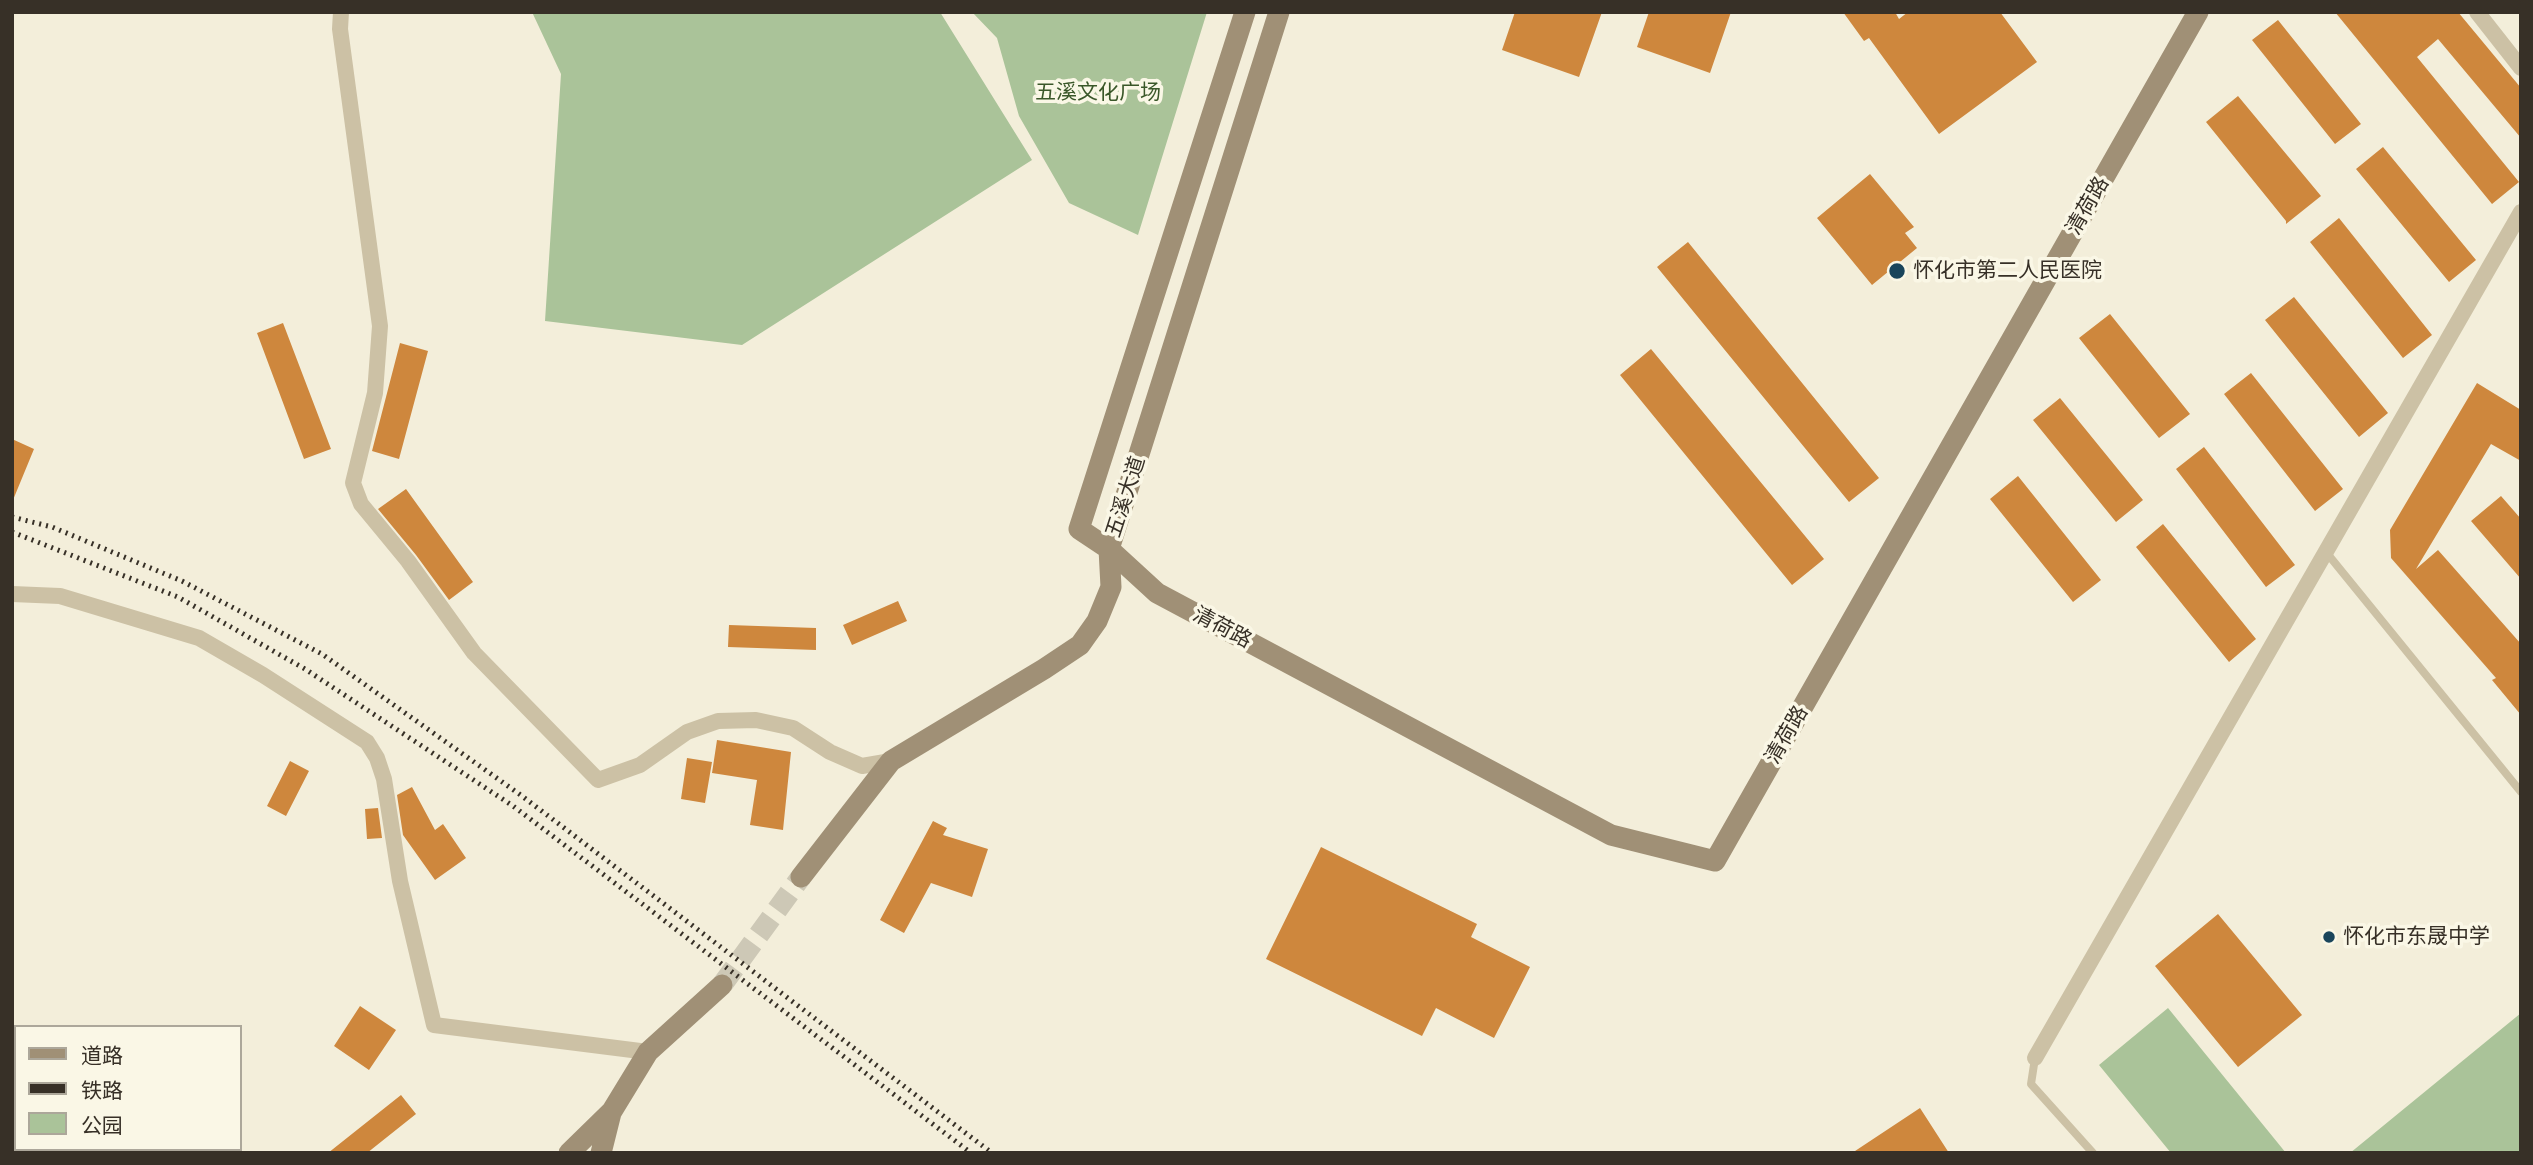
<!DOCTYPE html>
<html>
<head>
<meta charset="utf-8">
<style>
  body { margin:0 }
  #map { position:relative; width:2533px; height:1165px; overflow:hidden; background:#f3eeda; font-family:"Open Sans","Noto Sans SC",sans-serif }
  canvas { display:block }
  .frame { position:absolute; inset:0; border:14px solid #373027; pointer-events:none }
  .legend { position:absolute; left:14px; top:1025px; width:228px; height:126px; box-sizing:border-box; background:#faf7e6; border:2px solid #aca79a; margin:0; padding:9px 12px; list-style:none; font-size:21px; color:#373027 }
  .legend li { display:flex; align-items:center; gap:14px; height:35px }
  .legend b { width:35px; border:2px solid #aca79a }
</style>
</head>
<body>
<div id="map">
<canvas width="2533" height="1165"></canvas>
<div class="frame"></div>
<ul class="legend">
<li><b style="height:9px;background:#a09076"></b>道路</li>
<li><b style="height:9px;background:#373027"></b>铁路</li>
<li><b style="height:19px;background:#aac399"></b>公园</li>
</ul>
</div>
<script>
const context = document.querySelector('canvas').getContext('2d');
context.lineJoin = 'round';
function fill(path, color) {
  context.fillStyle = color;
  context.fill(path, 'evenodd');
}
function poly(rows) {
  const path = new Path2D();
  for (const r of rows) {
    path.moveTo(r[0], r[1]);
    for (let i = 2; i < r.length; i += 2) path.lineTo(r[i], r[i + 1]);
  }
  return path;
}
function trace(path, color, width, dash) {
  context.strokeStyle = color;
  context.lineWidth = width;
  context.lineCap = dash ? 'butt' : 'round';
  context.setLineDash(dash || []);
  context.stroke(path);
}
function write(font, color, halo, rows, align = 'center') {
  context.font = font + ' "Open Sans","Noto Sans SC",sans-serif';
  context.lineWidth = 7;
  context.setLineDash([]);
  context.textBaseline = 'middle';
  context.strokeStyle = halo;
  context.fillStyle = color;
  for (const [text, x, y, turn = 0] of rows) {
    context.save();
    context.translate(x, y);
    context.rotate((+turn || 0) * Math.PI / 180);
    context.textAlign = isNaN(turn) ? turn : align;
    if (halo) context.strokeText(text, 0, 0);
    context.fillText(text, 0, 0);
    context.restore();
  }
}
const green = poly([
  [532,12,940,12,1032,160,742,345,545,321,561,74],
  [972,12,1207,12,1138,235,1069,203,1019,116,997,38],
  [2168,1008,2286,1153,2171,1153,2099,1065],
  [2521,1013,2521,1153,2350,1153]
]);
const building = poly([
  [1515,12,1602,12,1579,77,1502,50],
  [1649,12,1731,12,1710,73,1637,47],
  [1843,12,1895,12,1899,19,1908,12,2000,12,2037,62,1939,134,1869,38,1864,41],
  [2335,12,2458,12,2521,88,2521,138,2438,39,2417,57,2519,182,2492,204],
  [2278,20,2361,124,2335,144,2252,40],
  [2238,96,2321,196,2286,224,2286,221,2206,122],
  [2383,147,2476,260,2449,282,2356,169],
  [1870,174,1914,227,1905,233,1917,248,1872,285,1817,218],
  [2339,218,2432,335,2403,358,2310,242],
  [1688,242,1879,478,1849,502,1657,267],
  [2294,297,2388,413,2359,437,2265,320],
  [2110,314,2190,414,2159,438,2079,338],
  [283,323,331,449,304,459,257,333],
  [400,343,428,351,399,459,372,451],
  [1651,349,1824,559,1792,585,1620,375],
  [2251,373,2343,489,2315,511,2224,394],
  [2477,383,2521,410,2521,461,2491,444,2416,569,2438,550,2521,644,2521,715,2492,680,2496,678,2391,558,2390,530],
  [2060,398,2143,500,2116,522,2033,420],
  [12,439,34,449,13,500,12,500],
  [2204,447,2295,565,2266,587,2176,469],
  [2018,476,2101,580,2073,602,1990,499],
  [406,489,473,582,449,600,416,555,378,509],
  [2501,496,2521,519,2521,579,2471,521],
  [2163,524,2256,639,2229,662,2136,547],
  [898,601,907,621,852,645,843,625],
  [729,625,816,628,816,650,728,647],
  [717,740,791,752,783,830,750,825,757,780,712,773],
  [687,758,712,762,705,803,681,799],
  [290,761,309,771,286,816,267,806],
  [412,787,435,830,443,824,466,858,435,880,403,835,397,795],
  [378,808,382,838,367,839,365,809],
  [933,821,947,828,943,835,988,849,972,897,931,883,904,933,880,920],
  [1321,847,1477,924,1471,937,1530,967,1494,1038,1436,1008,1422,1036,1266,959],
  [2218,914,2302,1015,2238,1067,2155,966],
  [360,1006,396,1030,369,1070,334,1046],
  [401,1095,416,1114,367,1153,328,1153],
  [1920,1108,1949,1153,1852,1153]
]);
const secondaryTunnel = poly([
  [722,985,801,877]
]);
const lane = poly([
  [2326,552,2521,792],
  [2035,1058,2031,1084,2093,1153]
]);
const street = poly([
  [341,12,340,29,380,326,375,393,353,483,361,504,408,561,474,653,598,780,640,765,687,732,718,721,756,720,793,728,830,752,862,766,891,761],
  [2477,12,2521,68],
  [12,594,60,596,199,638,263,675,367,742,377,758,384,779,400,881,434,1025,648,1052],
  [2035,1058,2521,212]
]);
const secondary = poly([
  [1245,12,1079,529,1109,549,1157,593,1611,835,1715,861,2198,12],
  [801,877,891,761,1044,669,1080,645,1097,621,1111,587,1109,549,1279,12],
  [569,1153,612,1111,648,1052,722,985],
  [601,1153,611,1113]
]);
const rail = poly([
  [12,517,52,527,182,581,322,654,522,796,992,1153],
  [12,532,178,597,305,669,513,806,971,1153]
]);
const markers = [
  [1897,271,9,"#1a455b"],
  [2329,937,7,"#1a455b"]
];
const parkNames = [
  ["五溪文化广场",1098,93]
];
const streetNames = [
  ["清荷路",2088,206,-60],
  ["五溪大道",1126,497,-72],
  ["清荷路",1222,628,28],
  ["清荷路",1787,735,-60]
];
const poiNames = [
  ["怀化市第二人民医院",1913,271],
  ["怀化市东晟中学",2343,937]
];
fill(green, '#aac399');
fill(building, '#ce873d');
trace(secondaryTunnel, '#cdc8b6', 21, [21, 10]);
trace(lane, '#ccc1a5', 8);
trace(street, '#ccc1a5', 16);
trace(secondary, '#a09076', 21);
trace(rail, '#373027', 5, [2, 5]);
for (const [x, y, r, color] of markers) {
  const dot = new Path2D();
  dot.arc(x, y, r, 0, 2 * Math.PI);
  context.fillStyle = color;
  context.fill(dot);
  trace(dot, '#faf7e6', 2.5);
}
write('21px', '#3a5729', '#faf7e6', parkNames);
write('21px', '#373027', '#faf7e6', streetNames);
write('21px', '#373027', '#faf7e6', poiNames, 'left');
</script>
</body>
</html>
